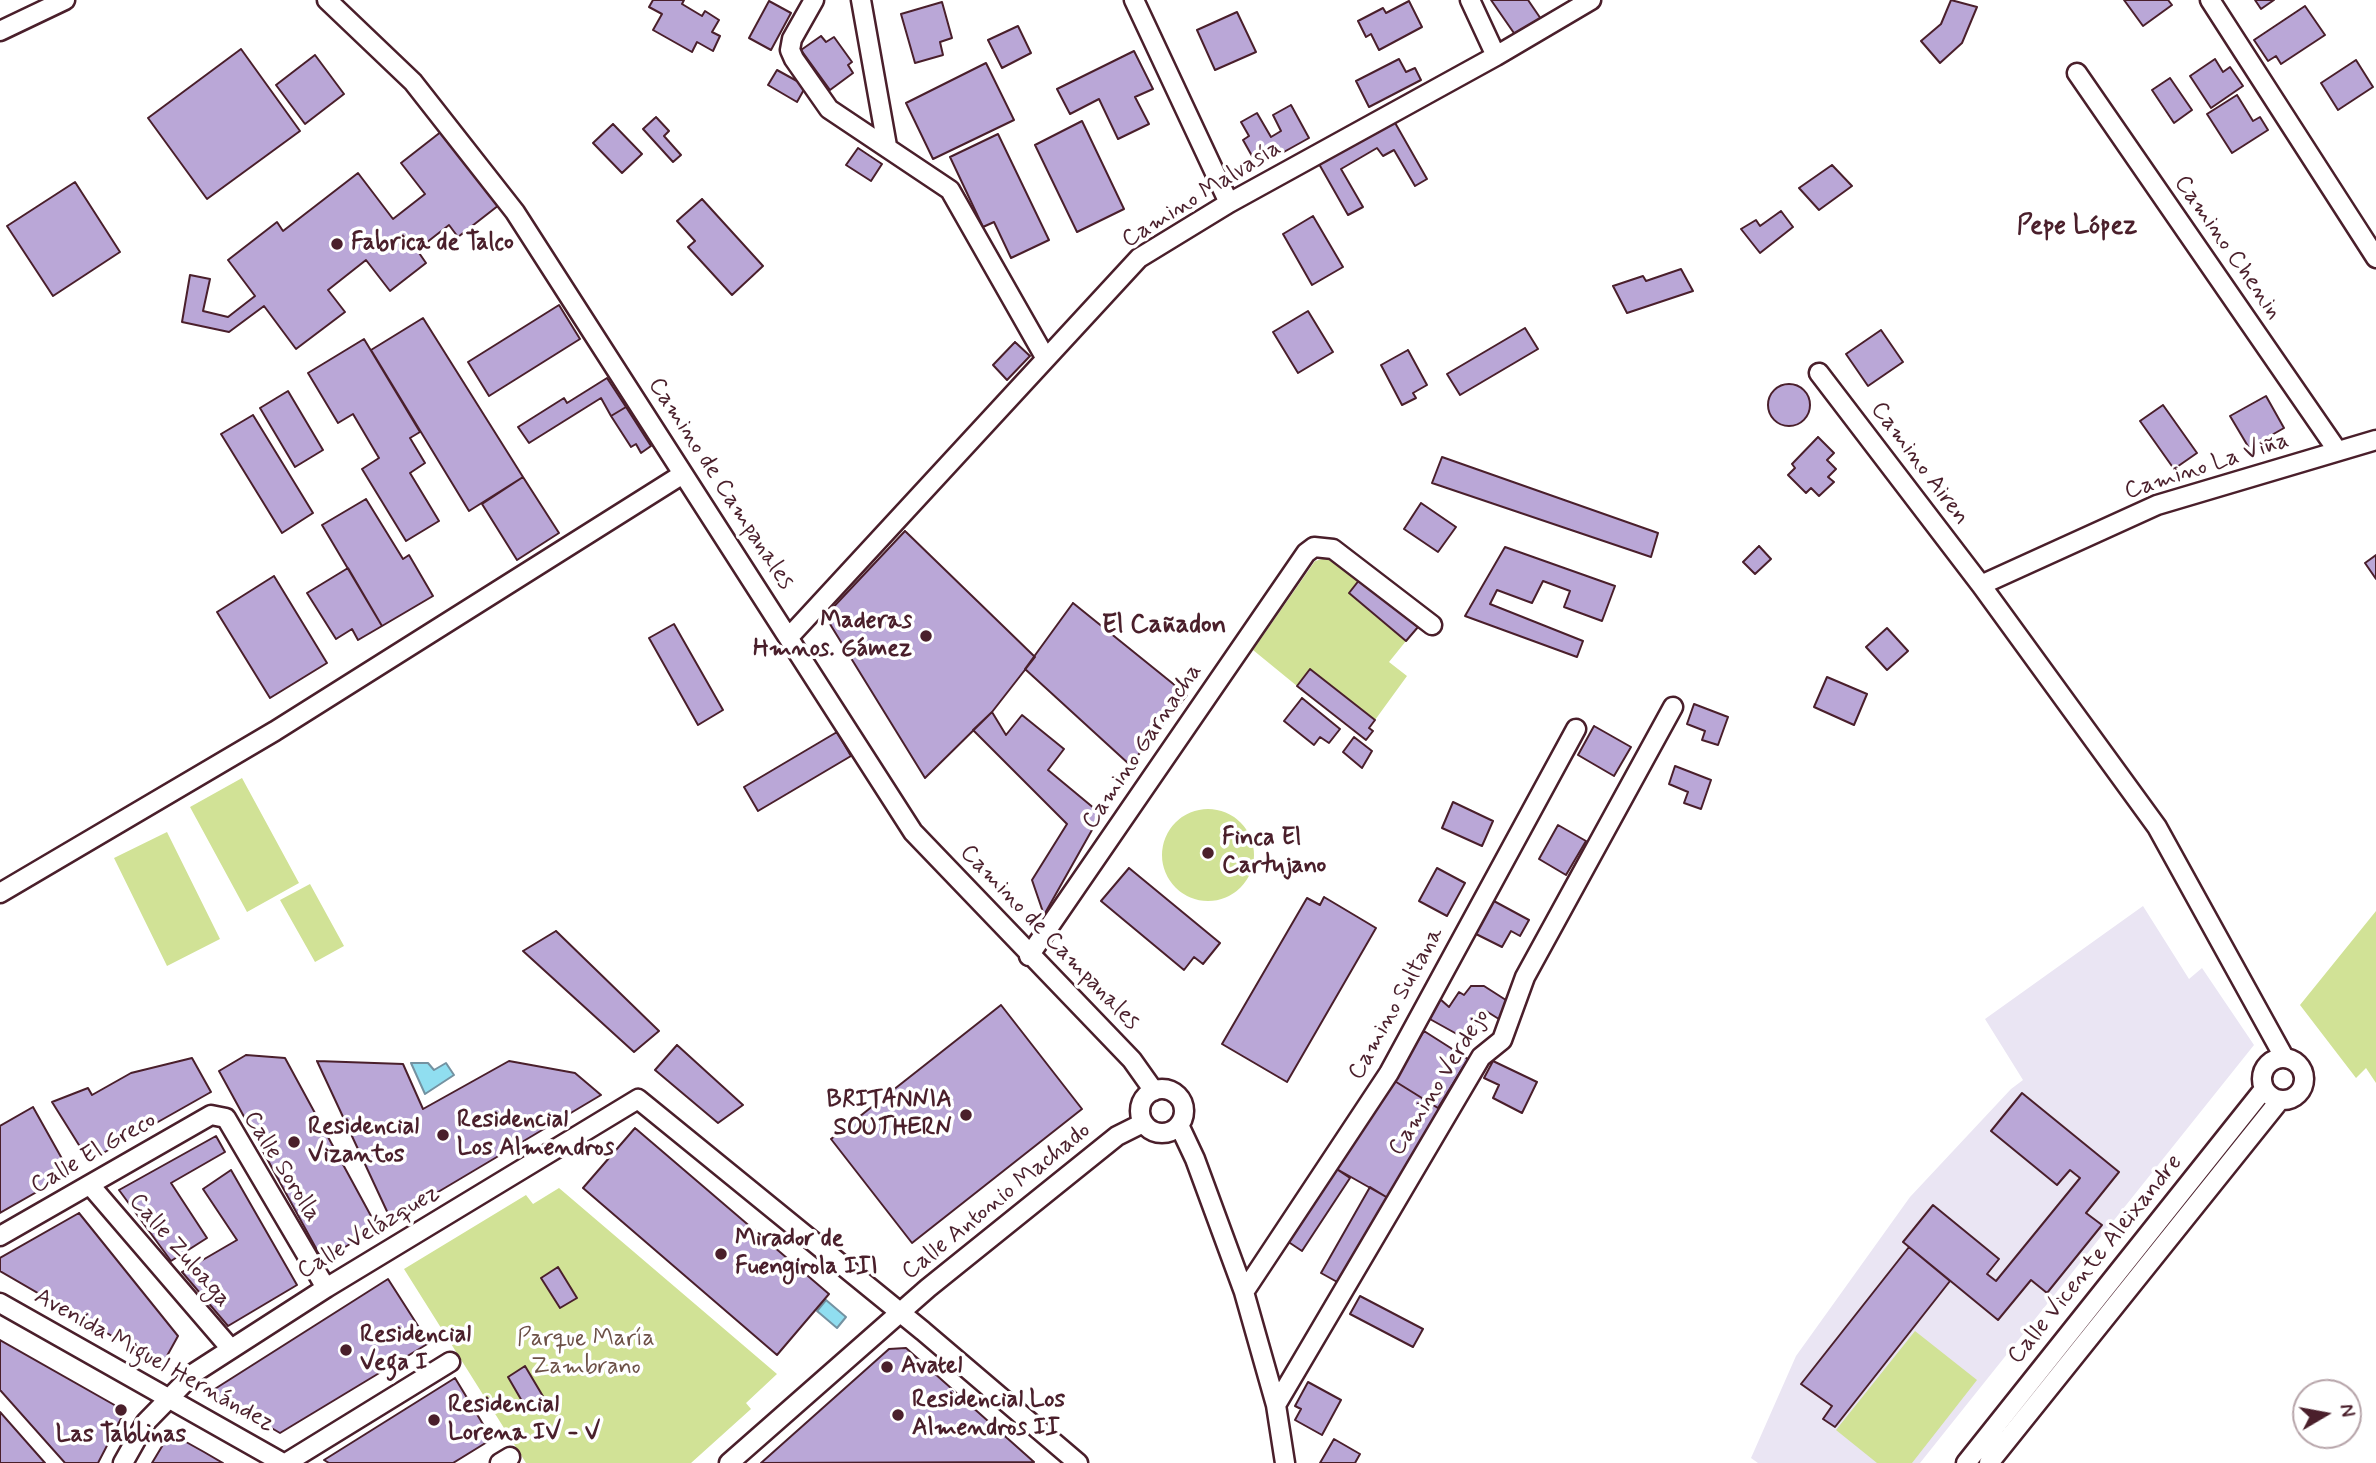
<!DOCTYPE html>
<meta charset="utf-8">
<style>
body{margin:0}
#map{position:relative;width:2376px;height:1463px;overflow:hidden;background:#fff;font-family:Mynerve,sans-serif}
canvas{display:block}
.north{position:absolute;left:2292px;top:1379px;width:70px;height:70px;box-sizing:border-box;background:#fff;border:2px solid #b7a5aa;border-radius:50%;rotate:80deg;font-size:19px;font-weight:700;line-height:28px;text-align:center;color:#4a1f2b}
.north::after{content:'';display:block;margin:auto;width:24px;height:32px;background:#4a1f2b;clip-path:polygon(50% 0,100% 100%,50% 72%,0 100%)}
</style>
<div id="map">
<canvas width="2376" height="1463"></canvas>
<div class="north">N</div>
</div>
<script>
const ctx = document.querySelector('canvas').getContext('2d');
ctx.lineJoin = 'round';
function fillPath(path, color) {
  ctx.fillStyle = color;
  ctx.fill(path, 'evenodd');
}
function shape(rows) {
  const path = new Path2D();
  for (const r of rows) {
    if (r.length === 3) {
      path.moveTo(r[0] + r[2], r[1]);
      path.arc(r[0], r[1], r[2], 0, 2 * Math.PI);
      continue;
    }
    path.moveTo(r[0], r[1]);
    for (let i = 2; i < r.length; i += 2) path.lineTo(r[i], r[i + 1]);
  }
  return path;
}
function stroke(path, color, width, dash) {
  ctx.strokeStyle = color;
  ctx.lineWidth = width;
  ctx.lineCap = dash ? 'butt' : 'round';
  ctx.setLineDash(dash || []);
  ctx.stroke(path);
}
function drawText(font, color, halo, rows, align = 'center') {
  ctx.font = font + ' Mynerve,sans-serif';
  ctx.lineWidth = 7;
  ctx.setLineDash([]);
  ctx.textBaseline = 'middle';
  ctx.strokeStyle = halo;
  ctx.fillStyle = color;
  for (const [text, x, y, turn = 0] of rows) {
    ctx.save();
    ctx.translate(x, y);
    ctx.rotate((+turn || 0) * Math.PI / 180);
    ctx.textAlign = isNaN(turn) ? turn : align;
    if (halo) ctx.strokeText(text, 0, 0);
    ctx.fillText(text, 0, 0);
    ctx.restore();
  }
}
const built = shape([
 [2143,906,2189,979,2202,968,2254,1045,1920,1463,1758,1463,1751,1458,1796,1356,1910,1197,2011,1089,2023,1080,1985,1019]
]);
const green = shape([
 [1330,557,1360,579,1349,593,1406,641,1389,662,1407,676,1375,720,1310,669,1297,686,1253,650,1315,561],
 [242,778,299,883,247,912,190,807],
 [1208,855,46],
 [167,832,220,939,167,966,114,858],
 [310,884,344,946,315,962,280,900],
 [2376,911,2376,1083,2366,1068,2356,1078,2300,1005],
 [559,1188,777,1374,746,1403,751,1409,691,1463,526,1463,404,1269,526,1195,533,1204],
 [1915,1331,1977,1380,1912,1463,1877,1463,1836,1430]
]);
const water = shape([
 [411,1063,428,1063,434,1070,446,1063,454,1075,425,1094,411,1063],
 [826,1300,846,1317,837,1328,817,1311,826,1300]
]);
const building = shape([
 [653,0,684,0,682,4,702,16,705,11,719,20,712,32,720,36,713,51,697,42,692,52,653,30,662,14,649,7,653,0],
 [1491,0,1528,0,1541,19,1516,36,1491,0],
 [1951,0,1977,7,1962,43,1940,63,1921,41,1941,24,1951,0],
 [2124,0,2168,0,2172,5,2143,26,2124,0],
 [2255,0,2274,0,2261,9,2255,0],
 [769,1,791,13,771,50,749,38,769,1],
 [1409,1,1422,27,1379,50,1371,34,1366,37,1358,21,1383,8,1386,13,1409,1],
 [942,2,952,38,940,42,943,55,915,63,901,14,942,2],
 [2305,6,2325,35,2281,64,2276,56,2268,61,2254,40,2305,6],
 [1237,12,1256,52,1215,70,1197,30,1237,12],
 [1018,26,1031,53,1002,68,988,40,1018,26],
 [821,36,826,42,834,37,852,62,848,65,853,73,830,90,801,50,821,36],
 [241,49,300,131,207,199,148,118,241,49],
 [1134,51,1153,89,1135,97,1149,124,1118,139,1099,99,1070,114,1057,89,1134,51],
 [315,55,344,94,305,124,276,85,315,55],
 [1399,59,1406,72,1415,68,1421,80,1369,107,1356,81,1399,59],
 [2215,59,2223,72,2230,67,2243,86,2211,108,2190,76,2215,59],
 [2356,60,2373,87,2338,110,2321,83,2356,60],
 [986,63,1014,120,933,159,906,103,986,63],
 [777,70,806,86,797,102,768,85,777,70],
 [2170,78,2192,110,2174,123,2152,90,2170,78],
 [2237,95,2253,121,2260,117,2268,130,2232,153,2207,114,2237,95],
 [1291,105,1309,138,1264,163,1258,153,1252,156,1243,140,1249,136,1241,122,1257,113,1271,137,1281,131,1273,115,1291,105],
 [656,117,669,131,664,136,681,155,673,162,643,129,656,117],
 [1082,121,1124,209,1077,232,1035,145,1082,121],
 [1394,121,1427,179,1415,186,1394,150,1383,156,1377,148,1341,169,1363,207,1348,215,1319,164,1394,121],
 [613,124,642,154,622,173,593,143,613,124],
 [442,131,499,205,458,237,449,225,417,250,426,263,390,291,366,260,328,290,345,312,296,349,264,306,229,332,182,322,190,275,210,279,203,311,228,317,255,296,228,260,277,222,283,231,358,173,393,219,425,194,401,163,442,131],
 [998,134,1049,240,1011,258,994,222,983,227,950,157,998,134],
 [858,148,882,164,871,181,846,165,858,148],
 [1832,165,1852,186,1819,210,1799,188,1832,165],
 [75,182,120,252,53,296,7,226,75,182],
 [702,199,763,266,732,295,688,247,695,241,677,221,702,199],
 [1781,211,1793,227,1760,253,1741,229,1756,220,1760,226,1781,211],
 [1313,216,1343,267,1312,285,1283,234,1313,216],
 [1681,269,1693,291,1627,313,1613,286,1643,276,1646,281,1681,269],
 [559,305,580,339,489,396,468,362,559,305],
 [1308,311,1333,352,1298,373,1273,332,1308,311],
 [423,318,523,477,469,511,371,350,423,318],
 [1525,328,1538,349,1460,395,1447,374,1525,328],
 [1881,330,1903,362,1868,386,1846,354,1881,330],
 [364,339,420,432,410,438,425,463,410,473,439,521,406,541,362,469,379,458,353,414,338,423,308,373,364,339],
 [1015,342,1030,356,1007,380,993,365,1015,342],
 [1408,350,1427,385,1413,393,1416,398,1402,405,1381,365,1408,350],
 [607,378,626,407,611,416,601,398,529,443,518,427,564,398,567,403,607,378],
 [1789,405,21],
 [288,391,323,450,295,467,260,408,288,391],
 [2266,396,2284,428,2249,448,2230,416,2266,396],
 [2163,405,2197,453,2174,469,2140,421,2163,405],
 [626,407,651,446,641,453,636,444,631,447,611,416,626,407],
 [253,415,313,513,282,533,221,434,253,415],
 [1818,437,1834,453,1827,460,1836,469,1828,477,1834,482,1819,496,1811,488,1806,493,1788,475,1795,468,1792,464,1818,437],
 [1442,457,1658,533,1651,557,1432,483,1442,457],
 [523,477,559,533,517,560,482,504,523,477],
 [366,499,403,559,409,555,433,596,382,626,322,525,366,499],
 [1421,503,1456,527,1438,552,1404,529,1421,503],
 [905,531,1035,657,992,712,925,778,825,616,905,531],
 [1759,546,1771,559,1755,574,1743,562,1759,546],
 [1505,547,1615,586,1602,621,1564,607,1570,591,1543,581,1532,603,1497,590,1490,604,1583,641,1577,657,1465,616,1505,547],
 [2376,555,2376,579,2365,563,2376,555],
 [348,568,382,626,358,640,352,629,336,639,307,593,348,568],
 [274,576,327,663,270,698,217,612,274,576],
 [1360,579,1418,627,1406,641,1349,593,1360,579],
 [1073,603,1187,695,1130,765,1025,669,1073,603],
 [674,624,723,710,698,725,649,638,674,624],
 [1887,628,1908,651,1887,670,1866,647,1887,628],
 [1310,669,1375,720,1369,728,1373,731,1366,740,1297,686,1310,669],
 [1827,677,1867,694,1854,725,1814,707,1827,677],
 [1302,698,1340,729,1329,743,1320,737,1314,745,1284,721,1302,698],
 [1694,704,1728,717,1718,745,1702,740,1705,731,1687,724,1694,704],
 [992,712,1006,735,1022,715,1064,749,1048,770,1101,814,1044,915,1032,880,1067,824,973,730,992,712],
 [1594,726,1631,747,1614,776,1578,755,1594,726],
 [837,732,851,756,758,811,744,787,837,732],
 [1354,737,1372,751,1362,768,1343,752,1354,737],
 [1675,766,1711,780,1701,809,1684,803,1688,792,1669,784,1675,766],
 [1453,802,1493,821,1482,846,1442,828,1453,802],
 [1558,825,1586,841,1566,875,1539,859,1558,825],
 [1129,868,1220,943,1203,964,1194,957,1184,970,1101,901,1129,868],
 [1437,868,1465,883,1447,916,1419,901,1437,868],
 [1324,897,1376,928,1287,1082,1222,1044,1307,898,1320,905,1324,897],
 [1492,900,1529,920,1520,936,1511,931,1502,947,1474,933,1492,900],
 [556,931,659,1031,634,1052,523,951,556,931],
 [1471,986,1484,986,1509,1002,1502,1021,1486,1011,1464,1038,1428,1018,1440,999,1449,1007,1459,992,1464,995,1471,986],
 [1001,1005,1082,1109,912,1243,831,1139,1001,1005],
 [1424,1031,1468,1059,1438,1108,1393,1080,1424,1031],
 [677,1045,743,1105,718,1123,655,1070,677,1045],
 [246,1055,285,1058,377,1227,323,1261,219,1071,246,1055],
 [192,1058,211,1092,89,1161,52,1102,88,1088,92,1095,131,1073,192,1058],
 [317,1061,403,1064,423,1109,509,1061,575,1073,601,1095,391,1220,317,1061],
 [1493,1061,1537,1082,1522,1113,1493,1098,1499,1085,1484,1078,1493,1061],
 [1393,1080,1441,1110,1388,1198,1335,1168,1393,1080],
 [2022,1093,2119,1172,2086,1213,2102,1225,2047,1293,2031,1280,1998,1320,1903,1242,1933,1205,1999,1259,1987,1274,1996,1281,2080,1178,2070,1170,2057,1185,1991,1131,2022,1093],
 [33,1107,70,1173,0,1213,0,1126,33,1107],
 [635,1128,829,1294,777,1355,583,1188,635,1128],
 [216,1136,225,1152,171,1183,207,1238,171,1261,119,1190,216,1136],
 [1335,1168,1350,1178,1302,1251,1287,1241,1335,1168],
 [231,1170,297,1285,228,1326,182,1272,237,1240,203,1189,231,1170],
 [1370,1187,1388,1198,1339,1283,1321,1273,1370,1187],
 [79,1213,178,1336,162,1365,0,1271,0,1258,79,1213],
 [1909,1247,1950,1281,1835,1427,1823,1419,1832,1406,1801,1384,1909,1247],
 [558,1267,577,1298,560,1308,541,1278,558,1267],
 [388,1279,429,1343,280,1433,210,1392,388,1279],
 [1360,1296,1423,1329,1413,1347,1350,1314,1360,1296],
 [0,1340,125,1411,98,1463,65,1463,0,1390,0,1340],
 [906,1348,1034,1462,761,1463,889,1349,906,1348],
 [525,1366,544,1398,526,1408,508,1377,525,1366],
 [455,1378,492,1439,453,1463,329,1463,324,1460,455,1378],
 [1308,1382,1341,1400,1322,1435,1295,1420,1301,1409,1295,1406,1308,1382],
 [0,1412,45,1463,0,1463,0,1412],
 [170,1433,204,1452,223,1463,152,1463,170,1433],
 [1334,1439,1360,1454,1355,1463,1320,1463,1334,1439]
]);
const street = shape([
 [327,0,413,82,515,212,913,832,1132,1060,1154,1091],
 [814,0,792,39,790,50,794,59,829,109,950,190,1045,357],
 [861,0,887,146],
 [1134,0,1229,203],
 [1470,0,1496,56],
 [2210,0,2376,258],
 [0,31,65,0],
 [2077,73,2337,450],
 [1819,373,1981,585,2157,827,2284,1057],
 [1981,585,2157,505,2376,440],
 [790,636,1139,258,1229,203,1496,56,1591,0],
 [0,893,275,731,683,474],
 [1029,956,1306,553,1314,547,1333,549,1432,625],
 [2283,1079,21],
 [1162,1111,22],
 [1179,1125,1195,1159,1244,1292,1276,1405,1285,1463],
 [90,1185,231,1349],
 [0,1236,211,1115,226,1118,326,1288],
 [1244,1292,1389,1073,1576,729],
 [0,1303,283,1463],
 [1276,1405,1481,1057,1502,1040,1525,977,1673,707],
 [123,1463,146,1422,194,1373,326,1288,638,1099,923,1331,1078,1463],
 [286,1463,450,1362],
 [500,1463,510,1457],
 [729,1463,928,1288,1117,1136,1143,1123],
 [1966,1463,2264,1089],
 [1989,1463,2280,1100]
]);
const markers = [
 [337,244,7,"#4a1f2b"],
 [926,636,7,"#4a1f2b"],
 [1208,853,7,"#4a1f2b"],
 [966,1115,7,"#4a1f2b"],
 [443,1135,7,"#4a1f2b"],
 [294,1142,7,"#4a1f2b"],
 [721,1254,7,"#4a1f2b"],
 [346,1350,7,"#4a1f2b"],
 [887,1367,7,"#4a1f2b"],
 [121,1410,7,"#4a1f2b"],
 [898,1415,7,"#4a1f2b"],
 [434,1420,7,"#4a1f2b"]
];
const streetNames = [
 ["Camino Malvasía",1202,195,-32],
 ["Camino Chenin",2227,248,55],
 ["Camino Airen",1919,464,53],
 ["Camino La Viña",2207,467,-18],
 ["Camino de Campanales",720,484,57],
 ["Camino Garnacha",1143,747,-56],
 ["Camino de Campanales",1049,938,46],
 ["Camino Sultana",1397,1004,-61],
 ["Camino Verdejo",1440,1083,-58],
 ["Calle El Greco",94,1154,-30],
 ["Calle Sorolla",281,1167,58],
 ["Calle Antonio Machado",997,1202,-39],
 ["Calle Velázquez",369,1233,-31],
 ["Calle Zuloaga",179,1251,49],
 ["Calle Vicente Aleixandre",2096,1260,-51],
 ["Avenida Miguel Hernández",154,1361,29]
];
const poiNames = [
 ["Fabrica de Talco",351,244],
 ["Maderas",912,622,"right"],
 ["Hmnos. Gámez",912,650,"right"],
 ["Finca El",1222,839],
 ["Cartujano",1222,867],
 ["BRITANNIA",952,1101,"right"],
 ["SOUTHERN",952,1129,"right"],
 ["Residencial",457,1121],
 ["Los Almendros",457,1149],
 ["Residencial",308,1128],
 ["Vizantos",308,1156],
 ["Mirador de",735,1240],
 ["Fuengirola III",735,1268],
 ["Residencial",360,1336],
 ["Vega I",360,1364],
 ["Avatel",901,1367],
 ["Residencial Los",912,1401],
 ["Almendros II",912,1429],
 ["Residencial",448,1406],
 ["Lorena IV - V",448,1434],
 ["Las Tablinas",121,1436,"center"]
];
const parkNames = [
 ["Parque María",586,1340],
 ["Zambrano",586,1368]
];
const neighbourhoodNames = [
 ["Pepe López",2077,228],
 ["El Cañadon",1164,627]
];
fillPath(built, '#eae5f3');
fillPath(green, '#d1e296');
fillPath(water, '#90def0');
stroke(water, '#7492a1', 2);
fillPath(building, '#baa7d7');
stroke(building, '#4a1f2b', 2);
stroke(street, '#4a1f2b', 23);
stroke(street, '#fff', 18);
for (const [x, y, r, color] of markers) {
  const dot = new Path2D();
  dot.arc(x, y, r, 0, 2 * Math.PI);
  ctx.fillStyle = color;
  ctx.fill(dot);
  stroke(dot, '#fff', 2.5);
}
drawText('24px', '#4a1f2b', '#fff', streetNames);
drawText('bold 24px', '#4a1f2b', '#fff', poiNames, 'left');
drawText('24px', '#6c5046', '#fff', parkNames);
drawText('bold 26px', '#4a1f2b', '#fff', neighbourhoodNames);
</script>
